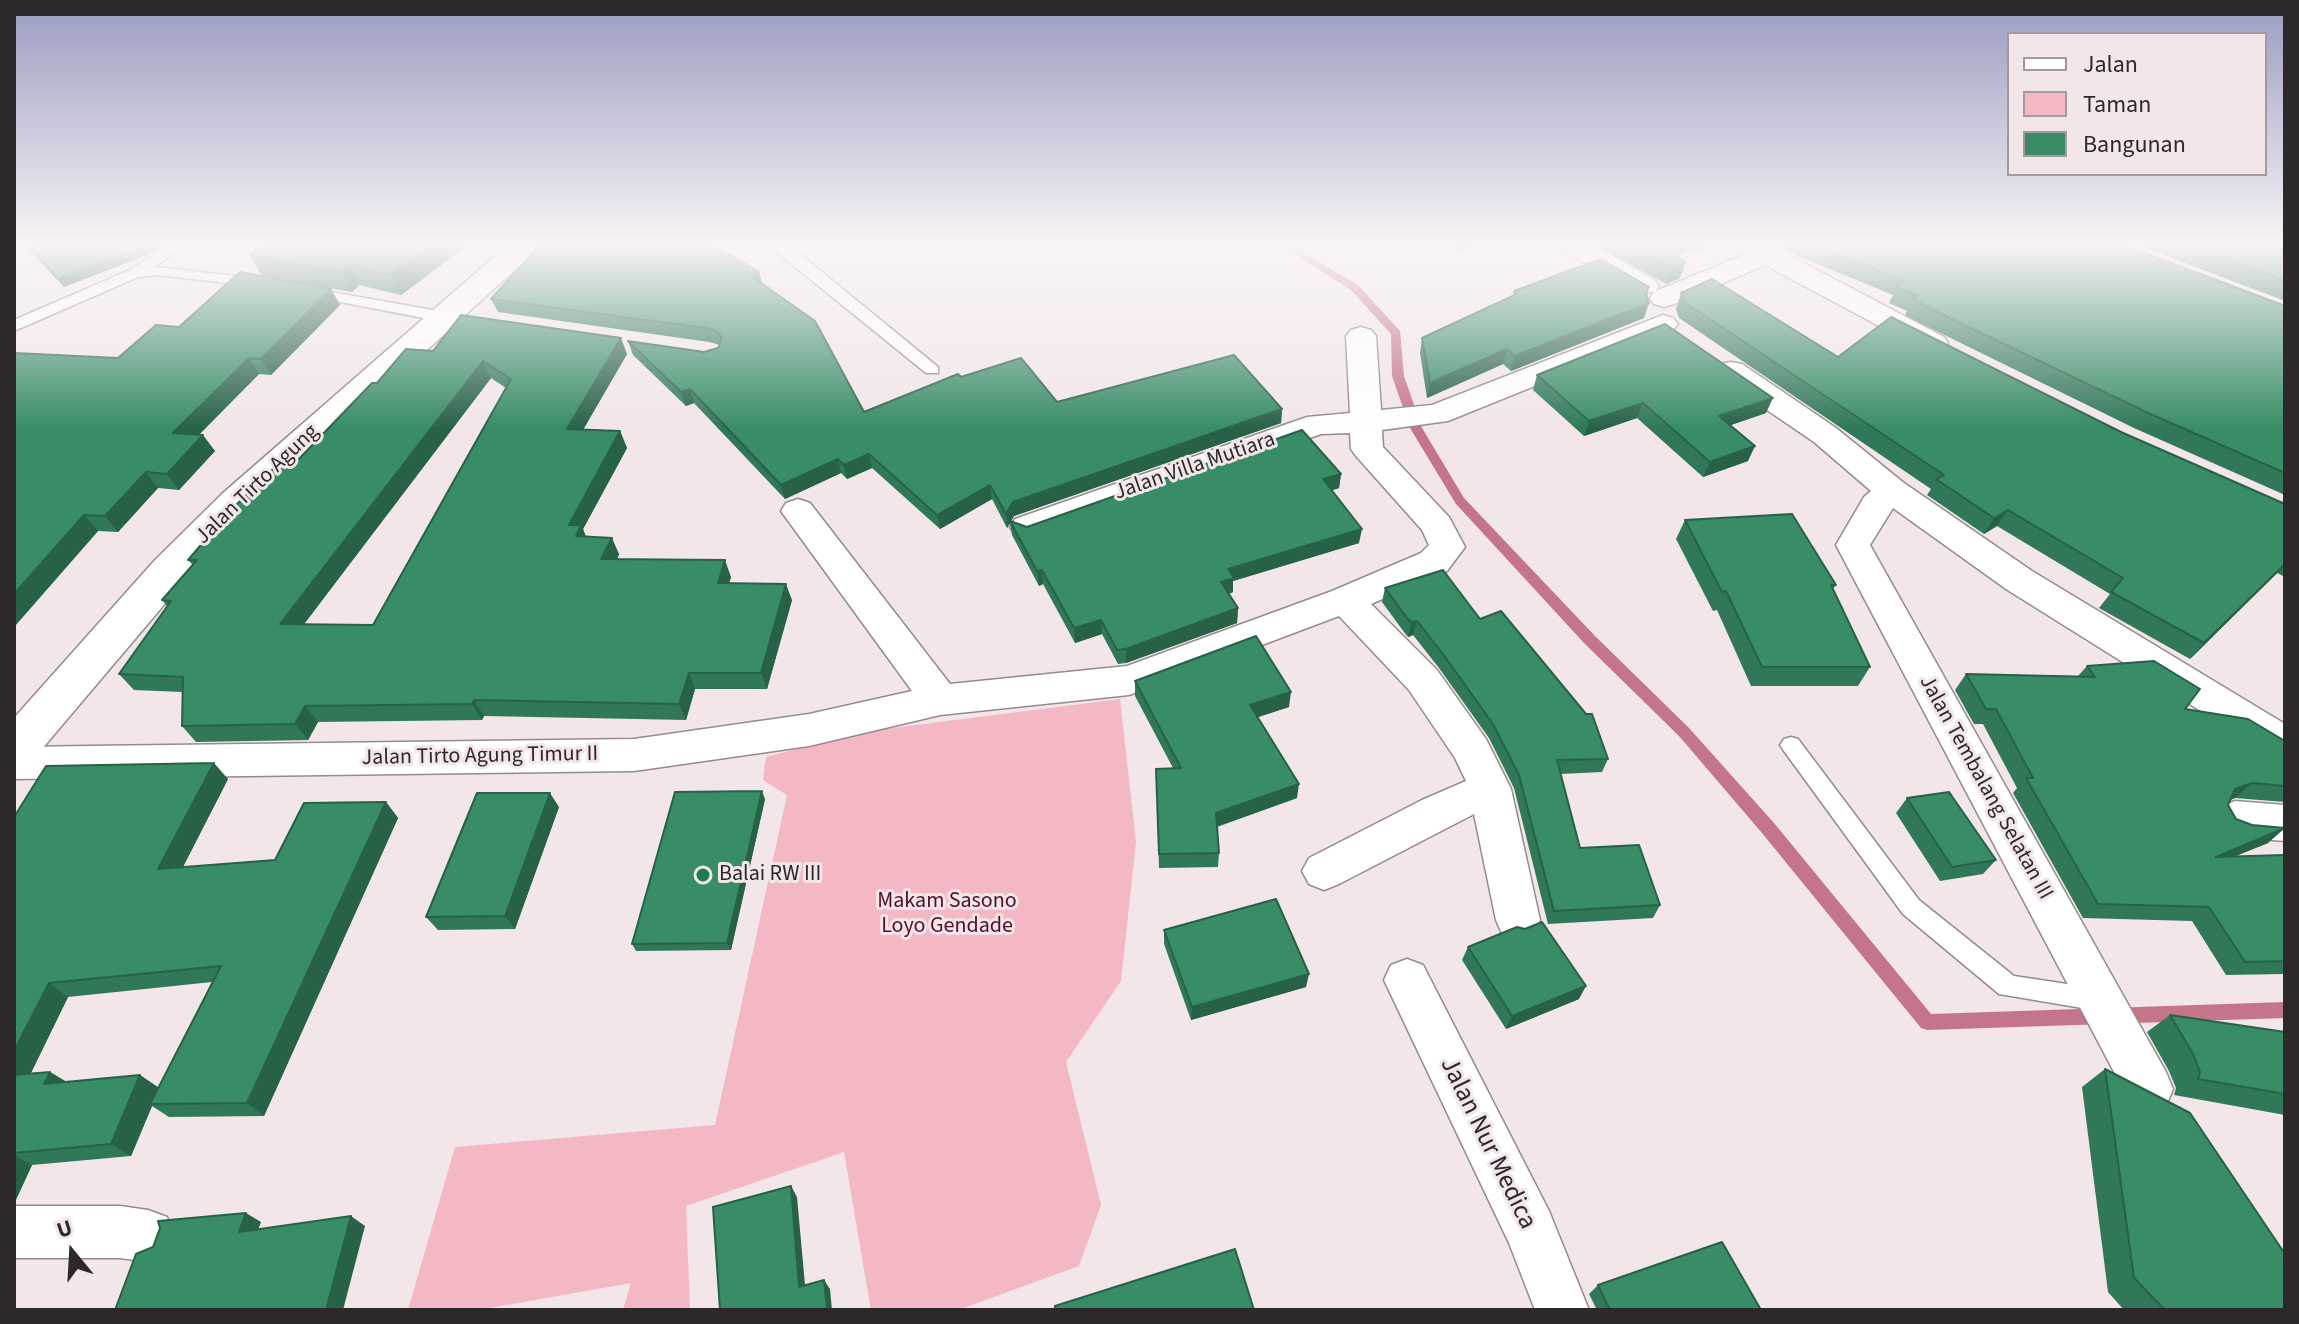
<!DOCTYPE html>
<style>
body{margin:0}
#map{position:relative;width:2299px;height:1324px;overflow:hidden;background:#f2e6e9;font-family:"Source Sans 3",sans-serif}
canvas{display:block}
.frame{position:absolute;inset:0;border:16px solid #2d2829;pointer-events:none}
.legend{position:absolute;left:2007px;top:32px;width:260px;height:144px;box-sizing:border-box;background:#f2e6e9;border:2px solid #a39a9c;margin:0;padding:10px 14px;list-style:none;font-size:24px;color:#2d2829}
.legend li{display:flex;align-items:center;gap:16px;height:40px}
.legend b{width:40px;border:2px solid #a39a9c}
.north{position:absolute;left:32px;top:1212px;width:80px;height:80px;-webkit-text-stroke:6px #f2e6e9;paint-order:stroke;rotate:342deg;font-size:22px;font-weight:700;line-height:32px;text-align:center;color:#2d2829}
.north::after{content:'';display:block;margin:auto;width:28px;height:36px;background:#2d2829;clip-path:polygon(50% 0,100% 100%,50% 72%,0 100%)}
</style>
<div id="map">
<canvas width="2299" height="1324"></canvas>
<div class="frame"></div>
<ul class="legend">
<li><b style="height:10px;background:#fff"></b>Jalan</li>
<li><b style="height:22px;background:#f4b7c4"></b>Taman</li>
<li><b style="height:22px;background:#388c66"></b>Bangunan</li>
</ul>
<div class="north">U</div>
</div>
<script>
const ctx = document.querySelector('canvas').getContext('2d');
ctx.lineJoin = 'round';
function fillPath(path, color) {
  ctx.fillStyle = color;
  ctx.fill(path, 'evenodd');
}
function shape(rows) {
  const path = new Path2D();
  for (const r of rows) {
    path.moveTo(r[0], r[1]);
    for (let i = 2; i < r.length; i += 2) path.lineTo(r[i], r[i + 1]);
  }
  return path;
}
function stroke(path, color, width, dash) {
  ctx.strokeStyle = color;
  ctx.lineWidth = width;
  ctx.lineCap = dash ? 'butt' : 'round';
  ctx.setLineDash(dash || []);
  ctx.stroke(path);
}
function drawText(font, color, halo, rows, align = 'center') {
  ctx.font = font + ' "Source Sans 3",sans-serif';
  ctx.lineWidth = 6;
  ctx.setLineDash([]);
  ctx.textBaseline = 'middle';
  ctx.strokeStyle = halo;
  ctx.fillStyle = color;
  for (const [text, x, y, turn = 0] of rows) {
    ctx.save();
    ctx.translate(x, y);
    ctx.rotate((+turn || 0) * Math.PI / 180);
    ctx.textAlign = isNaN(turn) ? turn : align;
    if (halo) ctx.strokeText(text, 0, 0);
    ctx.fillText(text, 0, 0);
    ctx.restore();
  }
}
const green = shape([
 [1120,699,1136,842,1121,981,1066,1062,1101,1205,1079,1266,958,1310,871,1310,844,1152,686,1206,690,1310,623,1310,631,1283,479,1310,408,1310,455,1147,715,1125,787,795,763,780,766,757,861,732]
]);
const stream = shape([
 [1278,244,1289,244,1359,286,1400,331,1404,376,1422,428,1464,498,1595,636,1689,728,1774,823,1931,1014,2285,1002,2285,1018,1927,1030,1921,1028,1762,833,1679,736,1585,644,1456,504,1410,428,1392,376,1391,334,1351,290,1278,244]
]);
const service = shape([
 [171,244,187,244,155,267,254,278,261,282,254,286,157,275,138,277,14,331,14,320,130,270,171,244],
 [767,244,783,244,800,254,938,367,938,373,926,373,767,244],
 [309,288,444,312,452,317,444,322,304,295,304,289,309,288],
 [1791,737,1798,739,1919,900,2014,976,2100,989,2109,992,2112,1000,2109,1008,2100,1011,1999,994,1903,914,1784,751,1780,745,1784,739,1791,737]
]);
const minor = shape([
 [1558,244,1591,244,1655,280,1659,286,1656,291,1746,254,1737,244,1768,244,1944,337,1948,343,1944,349,1933,352,1922,349,1765,265,1674,304,1664,307,1654,304,1650,298,1654,292,1635,292,1562,250,1558,244],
 [1663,315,1673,318,1678,324,1673,330,1448,421,1382,430,1383,447,1449,517,1465,547,1447,571,1371,604,1437,670,1486,739,1511,789,1540,920,1534,934,1518,940,1502,934,1496,920,1474,814,1339,884,1324,890,1309,884,1302,871,1309,858,1422,800,1466,781,1455,758,1409,690,1339,616,1129,695,940,715,809,746,634,771,14,779,14,747,634,739,809,714,912,691,781,511,786,503,798,499,810,503,950,684,1127,666,1332,591,1421,553,1429,545,1422,530,1356,456,1351,449,1350,433,1321,434,1027,539,1015,535,1010,527,1015,519,1307,417,1350,413,1346,336,1351,330,1361,327,1371,330,1376,336,1381,410,1432,405,1663,315],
 [1731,362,1742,364,1836,428,1904,483,2032,571,2285,724,2285,760,2271,755,2006,589,1893,508,1870,545,2166,1072,2173,1089,2166,1106,2149,1113,2132,1106,1836,545,1864,497,1871,491,1814,442,1720,378,1716,371,1720,364,1731,362],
 [2235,801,2285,805,2285,841,2235,837,2220,831,2214,819,2220,807,2235,801],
 [1407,959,1423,965,1549,1211,1589,1310,1535,1310,1509,1243,1384,980,1391,965,1407,959],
 [14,1206,120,1206,148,1210,167,1217,174,1236,167,1255,148,1262,120,1258,14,1258,14,1206]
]);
const secondary = shape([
 [509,244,543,244,251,511,185,580,30,763,14,769,14,718,155,560,223,493,509,244]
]);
const wall = shape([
 [24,244,162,244,163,245,149,254,64,287],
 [251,244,469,244,401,295,359,285,352,292,262,276,250,256,261,246],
 [1447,244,1481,244,1460,252],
 [1594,244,1719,244,1677,256,1680,278,1666,284],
 [1775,244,2121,244,2285,306,2285,495,2134,428,1922,324,1905,315,1907,311,1889,303,1893,295,1791,253],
 [2135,244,2278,244,2285,246,2285,301],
 [759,272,762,283,864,412,961,377,1057,402,1282,409,1281,423,1014,516,1011,521,1027,527,1341,474,1339,488,1332,490,1359,543,1233,581,1233,592,1229,594,1238,608,1237,623,1126,663,1118,664,1102,634,1075,643,1043,584,1039,586,1012,535,1010,523,1007,528,992,499,940,529,872,468,847,479,841,473,785,499,694,403,686,406,633,355,628,341,704,352,718,348,720,345,709,342,498,312,491,299],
 [1649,287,1646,294,1644,318,1511,371,1503,364,1427,398,1420,353,1422,338,1513,295,1514,291],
 [331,289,340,305,271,375,259,374,199,435,215,451,179,490,158,488,118,532,98,531,14,627,14,353,118,358,179,327],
 [1681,293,1838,357,2121,432,2285,504,2285,577,2277,573,2190,659,2099,608,2110,594,1997,526,1984,534,1927,495,1931,489,1679,318,1676,309],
 [433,351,627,354,583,430,620,431,627,448,583,529,586,537,619,554,617,560,731,577,729,583,792,600,767,689,695,689,686,720,484,716,482,720,318,722,308,740,196,742,182,726,182,692,134,690,119,674,167,606,162,600,193,565,188,560,293,465,377,383],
 [491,378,506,388,373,625,304,624],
 [1537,375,1766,413,1731,425,1748,461,1703,477,1637,418,1584,436,1533,390],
 [1685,520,1836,585,1833,589,1870,667,1858,686,1751,686,1717,610,1713,611,1676,539],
 [1385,588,1480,619,1608,759,1602,772,1561,774,1580,848,1660,905,1653,918,1548,924,1514,788,1489,738,1439,668,1413,635,1408,637,1404,632,1382,602],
 [2087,666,2185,709,2285,741,2285,802,2235,798,2230,800,2228,805,2236,819,2268,843,2235,856,2285,855,2285,974,2226,975,2192,921,2083,918,2013,793,2017,788,1983,724,1974,724,1955,690,1966,674,2078,676],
 [1135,681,1289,707,1258,717,1297,798,1217,827,1219,853,1218,867,1159,868,1156,769,1173,768,1135,696],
 [228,779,183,867,275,860,386,802,398,818,264,1116,169,1117,152,1106,131,1156,32,1165,14,1204,14,817],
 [212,982,159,1088,140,1075,67,1082,50,1072,31,1073,68,997],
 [1907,798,1996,860,1983,874,1940,881,1896,813],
 [765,799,731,950,636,951,632,944],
 [559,807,515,929,438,930,426,917],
 [1164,930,1306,987,1191,1020,1164,944],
 [1468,947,1579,999,1506,1029,1462,960],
 [2170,1015,2285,1032,2285,1115,2174,1095,2176,1088,2169,1071,2147,1032],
 [2105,1069,2285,1310,2124,1310,2108,1292,2082,1087],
 [1598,1285,1761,1310,1597,1310,1589,1294]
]);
const shadedWall = shape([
 [149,244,162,244,163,245,149,254,64,287,58,279],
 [433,244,469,244,401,295,390,275],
 [1462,244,1481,244,1460,252],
 [1672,244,1719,244,1659,261,1662,247],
 [1686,262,1680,278,1666,284,1672,268],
 [348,265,359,285,352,292,341,272],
 [759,272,762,285,751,276],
 [331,289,340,305,271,375,261,359],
 [1649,303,1644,318,1511,371,1515,356],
 [621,338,627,354,574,445,567,429],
 [1507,349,1503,364,1427,398,1430,383],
 [249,358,259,374,184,449,173,433],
 [483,361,491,378,292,640,280,624],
 [690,389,694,403,686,406,681,392],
 [1773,398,1766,413,1713,431,1719,416],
 [1643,403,1637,418,1584,436,1589,421],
 [1282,409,1281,423,1014,516,1007,528,1006,514,1013,502],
 [620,431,627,448,583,529,588,542,583,553,569,525],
 [203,435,215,451,179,490,167,474],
 [1755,446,1748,461,1703,477,1710,462],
 [869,454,872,468,847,479,844,465],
 [838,459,841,473,785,499,781,485],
 [146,472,158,488,118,532,105,516],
 [1341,474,1339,488,1321,494,1323,479],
 [990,485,992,499,940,529,937,515],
 [2008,510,1997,526,1984,534,1994,518],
 [84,515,98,531,14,627,14,594],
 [1362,529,1359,543,1233,581,1233,592,1220,596,1221,582,1228,569],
 [612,538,619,554,608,576,601,559],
 [725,560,731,577,724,599,718,583],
 [2285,565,2277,573,2190,659,2204,643],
 [1042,570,1043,584,1039,586,1037,571],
 [786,584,792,600,767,689,761,673],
 [1238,608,1237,623,1126,663,1126,649],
 [1101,620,1102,634,1075,643,1074,628],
 [1417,621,1413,635,1408,637,1411,622],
 [689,673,695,689,686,720,679,704],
 [1291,692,1289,707,1249,720,1250,705],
 [474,700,484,716,482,720,472,704],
 [305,706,318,722,308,740,295,724],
 [214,763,228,779,174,884,158,869],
 [2252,783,2235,798,2219,804,2235,789],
 [1299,784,1297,798,1215,827,1216,813],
 [762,791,765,799,731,950,727,943],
 [550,793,559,807,515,929,505,916],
 [386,802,398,818,264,1116,247,1103],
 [2285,828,2268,843,2199,871,2216,857],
 [1309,974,1306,987,1191,1020,1192,1007],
 [49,983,68,997,23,1089,14,1084,14,1051],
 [1586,986,1579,999,1506,1029,1512,1016],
 [50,1072,71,1085,44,1084],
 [140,1075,159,1088,150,1104,152,1106,131,1156,111,1144],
 [14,1155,32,1165,14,1204],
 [791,1186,797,1197,806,1296,799,1287],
 [246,1213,261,1222,254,1241,239,1232],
 [351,1216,365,1226,343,1310,326,1310],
 [824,1280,830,1289,832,1310,827,1310]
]);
const building = shape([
 [26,244,149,244,144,247,58,279,26,244],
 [263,244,433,244,390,275,348,265,341,272,250,256,263,244],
 [541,244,711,244,759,272,751,276,815,321,864,412,958,374,961,377,1021,358,1057,402,1234,355,1282,409,1013,502,1006,514,990,485,937,515,869,454,844,465,838,459,781,485,690,389,681,392,628,341,704,352,718,348,722,338,717,331,705,328,491,299,541,244],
 [1627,244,1672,244,1662,247,1686,262,1672,268,1627,244],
 [1812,244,2121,244,2285,306,2285,473,2146,412,1931,309,1913,299,1918,296,1897,287,1904,281,1812,244],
 [2186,244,2278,244,2285,246,2285,281,2186,244],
 [1601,259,1649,287,1646,293,1649,303,1515,356,1507,349,1430,383,1422,338,1517,294,1514,291,1601,259],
 [240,272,331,289,261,359,249,358,173,433,203,435,167,474,146,472,105,516,84,515,14,594,14,353,118,358,156,325,179,327,240,272],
 [1712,279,1838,357,1891,317,2121,432,2285,504,2285,564,2204,643,2111,592,2123,578,2008,510,1994,518,1936,479,1944,475,1684,302,1681,293,1712,279],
 [461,315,621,338,567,429,620,431,569,525,581,525,576,536,612,538,601,559,725,560,718,583,786,584,761,673,689,673,679,704,474,700,472,704,305,706,295,724,182,726,183,677,119,674,171,601,162,600,197,560,188,560,230,511,278,464,293,465,372,383,377,383,406,349,433,351,461,315],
 [483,361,511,379,373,625,280,624,483,361],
 [1665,324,1773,398,1719,416,1755,446,1710,462,1643,403,1589,421,1537,375,1665,324],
 [1302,430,1341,474,1323,479,1362,529,1228,569,1234,578,1221,582,1238,608,1126,649,1117,650,1101,620,1074,628,1042,570,1037,571,1010,521,1027,527,1302,430],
 [1792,514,1836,585,1831,585,1870,667,1762,667,1726,591,1722,592,1685,520,1792,514],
 [1443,570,1480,619,1501,611,1586,714,1592,714,1608,759,1557,760,1580,848,1639,845,1660,905,1554,911,1519,775,1493,724,1443,654,1417,621,1411,622,1407,618,1385,588,1443,570],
 [1256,636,1291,692,1250,705,1299,784,1216,813,1219,853,1159,854,1156,769,1181,768,1135,681,1256,636],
 [2154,661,2200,689,2185,709,2248,719,2285,741,2285,786,2252,783,2235,789,2228,805,2236,819,2252,825,2285,828,2216,857,2285,855,2285,961,2245,962,2209,907,2098,904,2026,778,2033,778,1996,709,1986,709,1966,674,2095,677,2087,666,2154,661],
 [214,763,158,869,275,860,304,803,386,802,247,1103,150,1104,221,966,49,983,14,1051,14,817,46,766,214,763],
 [762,791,727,943,632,944,675,792,762,791],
 [1949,792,1996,860,1952,867,1907,798,1949,792],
 [477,793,550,793,505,916,426,917,477,793],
 [1276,899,1309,974,1192,1007,1164,930,1276,899],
 [1542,922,1586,986,1512,1016,1468,947,1517,927,1525,929,1542,922],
 [2170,1015,2285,1032,2285,1094,2198,1079,2200,1072,2193,1054,2170,1015],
 [2105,1069,2190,1113,2285,1254,2285,1310,2165,1310,2134,1278,2105,1069],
 [50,1072,44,1084,140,1075,111,1144,14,1153,14,1075,50,1072],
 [791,1186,799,1287,824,1280,827,1310,720,1310,713,1207,791,1186],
 [246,1213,239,1232,351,1216,326,1310,115,1310,136,1254,153,1247,160,1228,158,1221,246,1213],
 [1722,1242,1761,1310,1610,1310,1598,1285,1722,1242],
 [1235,1249,1254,1310,1055,1310,1055,1306,1235,1249]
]);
const markers = [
 [703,875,8,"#1a7c55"]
];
const streetNames = [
 ["Jalan Villa Mutiara",1195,467,-19],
 ["Jalan Tirto Agung",258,485,-44],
 ["Jalan Tirto Agung Timur II",480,757,-1],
 ["Jalan Tembalang Selatan III",1985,788,61]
];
const poiNames = [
 ["Balai RW III",719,875]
];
const parkNames = [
 ["Makam Sasono",947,902],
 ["Loyo Gendade",947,927]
];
const nearStreetnames = [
 ["Jalan Nur Medica",1487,1144,64]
];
fillPath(green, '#f4b7c4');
fillPath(stream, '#c47589');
stroke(service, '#958a8c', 3);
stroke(minor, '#958a8c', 3);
stroke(secondary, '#958a8c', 3);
fillPath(service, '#fff');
fillPath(minor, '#fff');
fillPath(secondary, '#fff');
fillPath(wall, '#307858');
fillPath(shadedWall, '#276247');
fillPath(building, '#388c66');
stroke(building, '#276247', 2);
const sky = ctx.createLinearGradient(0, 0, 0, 429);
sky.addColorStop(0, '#999bc2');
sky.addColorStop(0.57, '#f9f4f5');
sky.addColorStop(1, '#f9f4f500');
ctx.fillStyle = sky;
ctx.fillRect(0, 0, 2299, 429);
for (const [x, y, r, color] of markers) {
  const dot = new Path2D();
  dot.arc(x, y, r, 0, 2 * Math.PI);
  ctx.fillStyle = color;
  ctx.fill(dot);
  stroke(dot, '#f2e6e9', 3);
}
drawText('22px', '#2d2829', '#f2e6e9', streetNames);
drawText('22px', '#2d2829', '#f2e6e9', poiNames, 'left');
drawText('22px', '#560d28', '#f2e6e9', parkNames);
drawText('26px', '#2d2829', '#f2e6e9', nearStreetnames);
</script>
